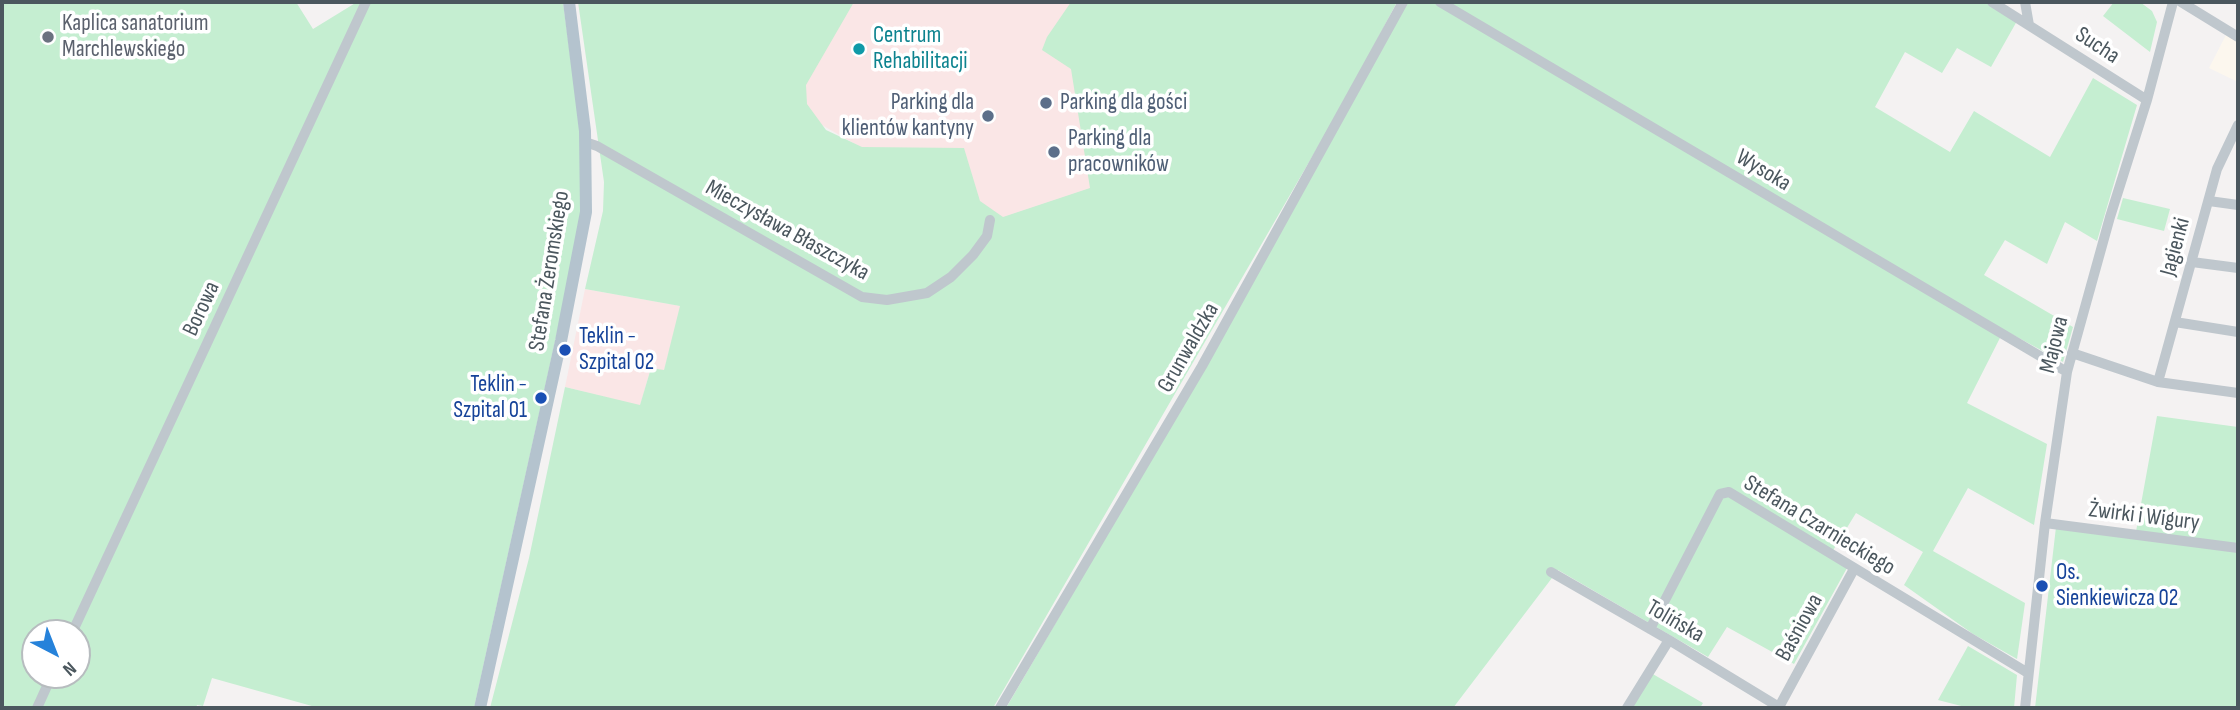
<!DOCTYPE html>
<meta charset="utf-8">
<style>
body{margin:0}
#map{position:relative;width:2240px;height:710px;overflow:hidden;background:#f4f2f2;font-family:"Sofia Sans Condensed",sans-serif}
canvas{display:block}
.frame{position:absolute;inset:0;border:4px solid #4b575e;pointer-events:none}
.north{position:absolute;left:21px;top:619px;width:70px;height:70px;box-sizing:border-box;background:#fff;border:2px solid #b7bcbf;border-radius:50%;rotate:138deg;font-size:19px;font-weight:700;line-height:28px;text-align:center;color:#4b575e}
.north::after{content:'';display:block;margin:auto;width:24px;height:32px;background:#2682da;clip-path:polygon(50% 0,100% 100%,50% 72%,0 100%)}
</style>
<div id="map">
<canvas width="2240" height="710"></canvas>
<div class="frame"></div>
<div class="north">N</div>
</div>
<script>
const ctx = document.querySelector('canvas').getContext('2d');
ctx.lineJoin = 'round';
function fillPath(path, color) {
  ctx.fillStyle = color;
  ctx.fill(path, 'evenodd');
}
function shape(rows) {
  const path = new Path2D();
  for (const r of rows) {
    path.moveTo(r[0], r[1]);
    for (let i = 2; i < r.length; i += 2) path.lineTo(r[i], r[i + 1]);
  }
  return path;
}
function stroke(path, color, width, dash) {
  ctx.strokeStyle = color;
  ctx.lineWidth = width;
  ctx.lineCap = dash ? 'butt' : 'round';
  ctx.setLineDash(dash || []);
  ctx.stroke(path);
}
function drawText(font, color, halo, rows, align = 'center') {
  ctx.font = font + ' "Sofia Sans Condensed",sans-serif';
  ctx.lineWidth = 7;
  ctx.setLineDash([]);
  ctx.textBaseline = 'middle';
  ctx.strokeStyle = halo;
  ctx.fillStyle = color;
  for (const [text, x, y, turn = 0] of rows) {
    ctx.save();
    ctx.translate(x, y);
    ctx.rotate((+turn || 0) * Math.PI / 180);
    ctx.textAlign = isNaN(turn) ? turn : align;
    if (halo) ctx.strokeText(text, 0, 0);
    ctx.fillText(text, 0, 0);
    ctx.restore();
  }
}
const commercial = shape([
 [2226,35,2238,42,2238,82,2209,68]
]);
const medical = shape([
 [683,2,1229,2,1102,286,688,48],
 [585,289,681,306,664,371,651,368,640,406,565,387]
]);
const green = shape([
 [2,2,296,2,313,29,357,2,563,2,580,129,582,206,577,242,474,708,319,708,212,678,203,706,197,705,196,708,2,708],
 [35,633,77,633,77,675,35,675],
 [578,2,854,2,806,85,807,104,826,130,862,147,964,148,980,201,1003,217,1090,188,1071,69,1042,50,1047,37,1071,2,1397,2,1349,93,993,708,490,708,529,558,565,387,640,405,651,368,664,370,680,306,585,289,603,211,604,182],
 [1406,2,1985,2,2017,21,1991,67,1957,48,1942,73,1905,52,1875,107,1950,152,1974,111,2050,157,2093,78,2137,105,2097,241,2065,222,2047,264,2005,240,1984,275,2073,327,2063,362,2004,330,1967,403,2047,444,2034,525,1968,488,1933,551,2025,603,2017,659,1973,634,1904,585,1923,552,1856,513,1829,557,1847,568,1794,664,1727,627,1708,657,1558,570,1453,708,1006,708,1203,370],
 [2114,2,2140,2,2152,11,2157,22,2150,52,2103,16],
 [2123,198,2170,209,2164,231,2117,219],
 [2157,416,2238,427,2238,708,2035,708,2056,527,2135,537],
 [1968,646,2017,675,2014,708,1969,708,1938,700],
 [1651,673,1703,703,1700,708,1630,708]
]);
const minor = shape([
 [1440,2,2067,372],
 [1992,2,2147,100],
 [2025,2,2029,25],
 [2181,2,2238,37],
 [585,142,597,146,862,297,887,300,927,293,951,277,973,255,987,236,990,220],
 [2209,201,2238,205],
 [2192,262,2238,268],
 [2175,322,2238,332],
 [2072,353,2158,382,2238,393],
 [2158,382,2217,169,2238,125],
 [2045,523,2238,548],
 [1551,572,1669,640,1779,707,1854,569],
 [1650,629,1720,494,1729,492,2028,673],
 [72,633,366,2],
 [37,708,52,675],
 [1000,708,1202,366,1403,2],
 [1627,708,1669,640],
 [2025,708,2045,523,2067,372,2110,217,2147,100,2173,2]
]);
const major = shape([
 [480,708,561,341,586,212,585,131,569,2]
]);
const markers = [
 [48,37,7,"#6b7280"],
 [859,49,7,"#0f9aa8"],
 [1046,103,7,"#5c6f8a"],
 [988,116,7,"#5c6f8a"],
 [1054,152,7,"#5c6f8a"],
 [565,350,7,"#1a4fb4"],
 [541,398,7,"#1a4fb4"],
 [2042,586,7,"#1a4fb4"]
];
const worshipNames = [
 ["Kaplica sanatorium",62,24],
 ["Marchlewskiego",62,50]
];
const cultureNames = [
 ["Centrum",873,36],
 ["Rehabilitacji",873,62]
];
const streetNames = [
 ["Sucha",2097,46,33],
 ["Wysoka",1763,171,31],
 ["Mieczysława Błaszczyka",787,231,29],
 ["Jagienki",2176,247,-75],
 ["Stefana Żeromskiego",550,271,-81],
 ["Borowa",202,309,-65],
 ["Majowa",2055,345,-76],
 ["Grunwaldzka",1189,348,-60],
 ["Żwirki i Wigury",2144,517,7],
 ["Stefana Czarnieckiego",1819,526,31],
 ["Tolińska",1675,622,30],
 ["Baśniowa",1800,628,-61]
];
const serviceNames = [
 ["Parking dla",974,103,"right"],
 ["klientów kantyny",974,129,"right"],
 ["Parking dla gości",1060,103],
 ["Parking dla",1068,139],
 ["pracowników",1068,165]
];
const transitNames = [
 ["Teklin -",579,337],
 ["Szpital 02",579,363],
 ["Teklin -",527,385,"right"],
 ["Szpital 01",527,411,"right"],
 ["Os.",2056,573],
 ["Sienkiewicza 02",2056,599]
];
fillPath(commercial, '#fcf7ee');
fillPath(medical, '#fae6e6');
fillPath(green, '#c5eed1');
stroke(minor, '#bfc7cd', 10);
stroke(major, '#b4c3ce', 12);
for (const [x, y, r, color] of markers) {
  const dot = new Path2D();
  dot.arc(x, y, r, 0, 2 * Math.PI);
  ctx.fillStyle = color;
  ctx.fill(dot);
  stroke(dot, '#fff', 2.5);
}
drawText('23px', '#5b616d', '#fff', worshipNames, 'left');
drawText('23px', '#0d838f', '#fff', cultureNames, 'left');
drawText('23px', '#4b575e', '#fff', streetNames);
drawText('23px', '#4e5e75', '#fff', serviceNames, 'left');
drawText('23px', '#164399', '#fff', transitNames, 'left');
</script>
